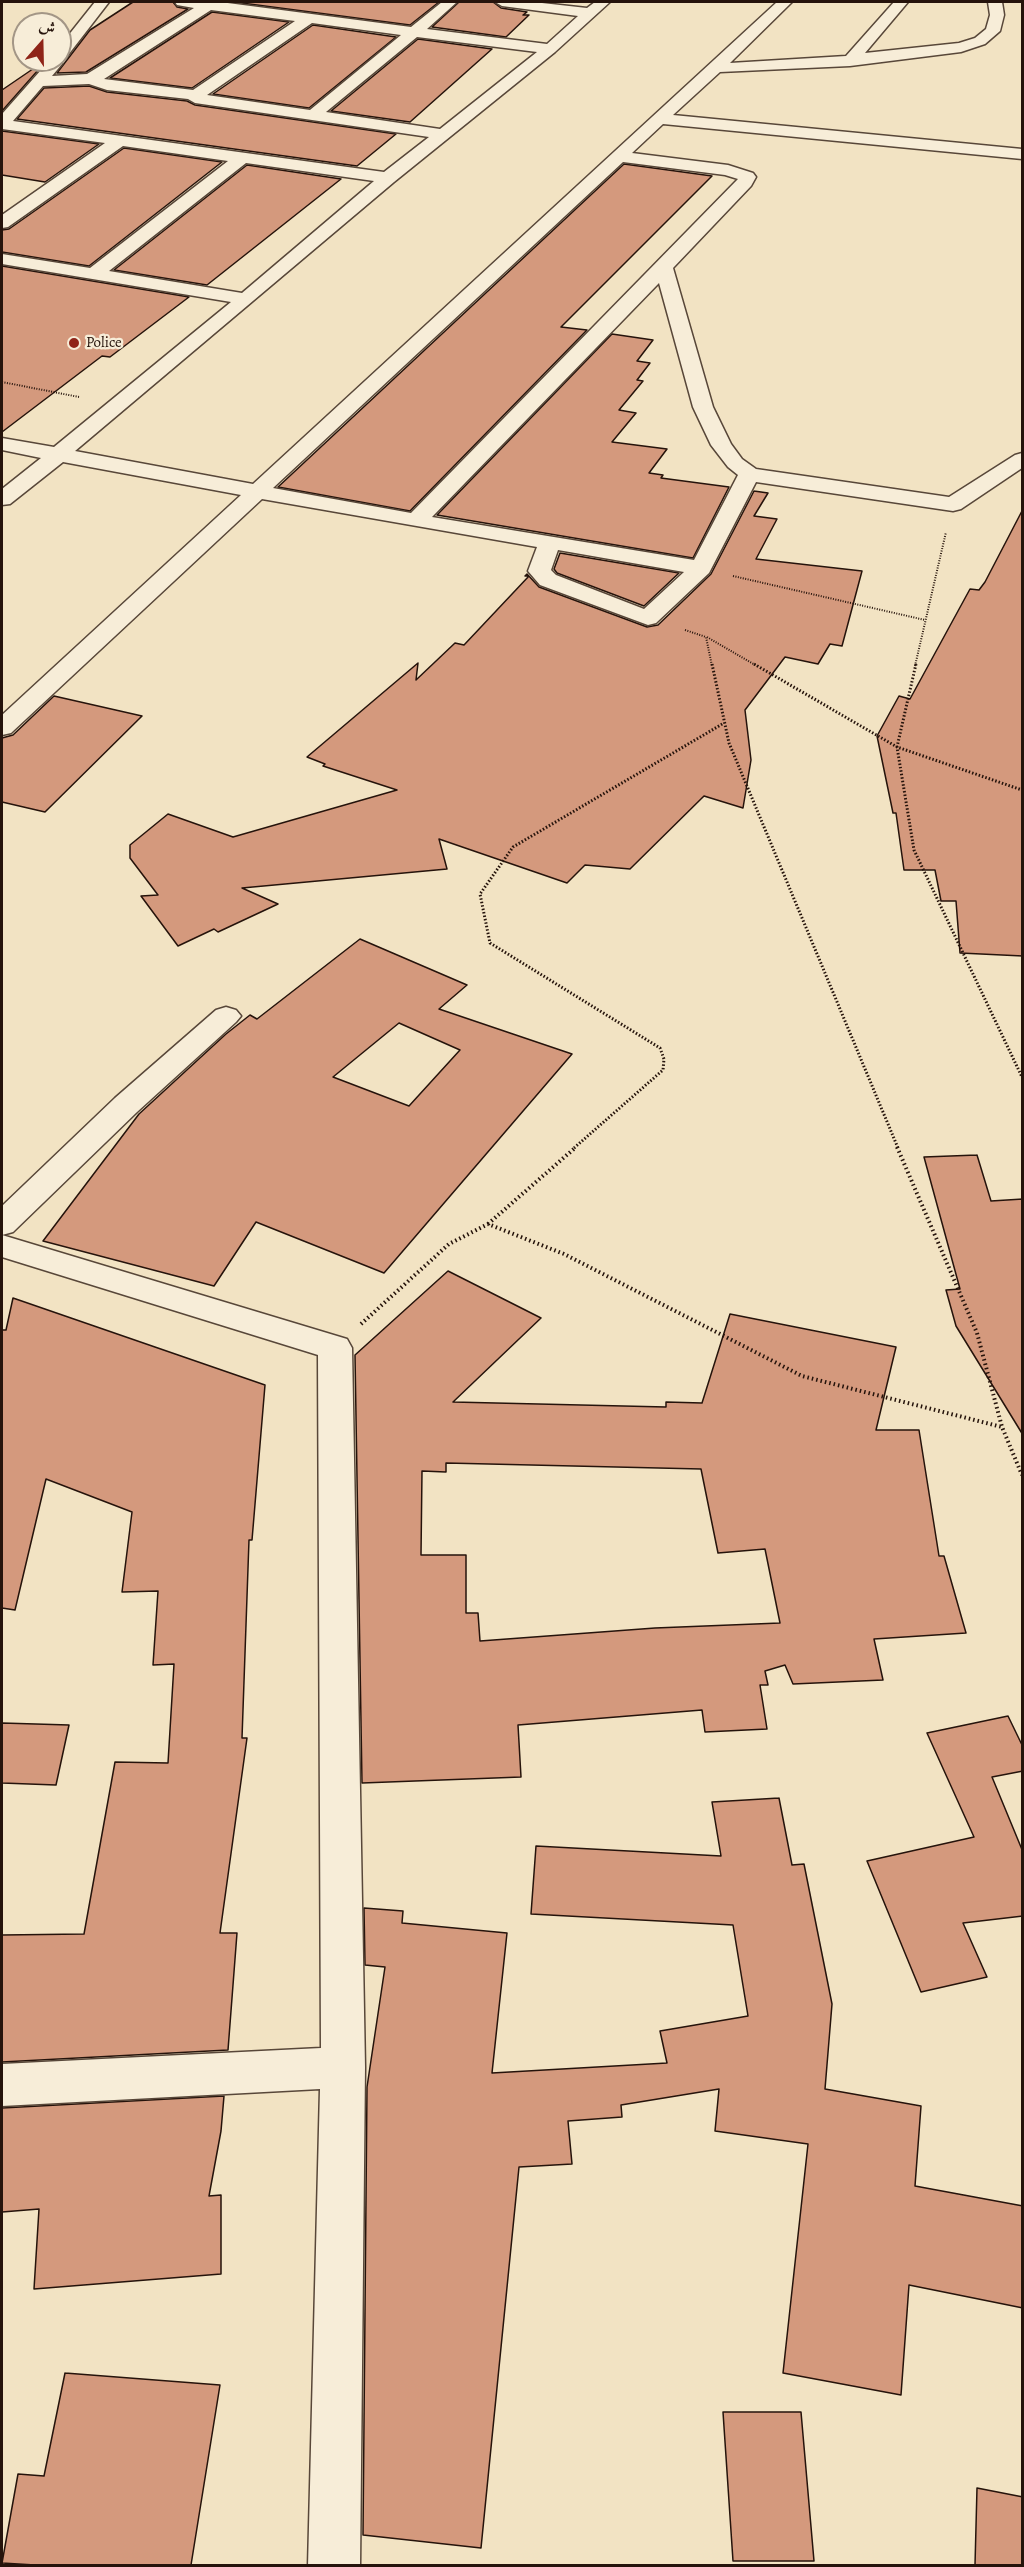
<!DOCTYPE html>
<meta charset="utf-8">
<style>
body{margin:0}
#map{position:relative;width:1024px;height:2567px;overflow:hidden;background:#f2e3c3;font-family:Alegreya,Amiri,serif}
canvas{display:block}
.frame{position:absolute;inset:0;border:3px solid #25130b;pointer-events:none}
.north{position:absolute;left:12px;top:12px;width:60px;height:60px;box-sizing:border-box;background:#f7edd8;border:2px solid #a39686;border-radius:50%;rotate:20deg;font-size:16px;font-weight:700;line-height:24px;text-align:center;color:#25130b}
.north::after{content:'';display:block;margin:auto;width:21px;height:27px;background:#8f2418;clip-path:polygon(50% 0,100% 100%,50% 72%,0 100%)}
</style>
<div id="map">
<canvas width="1024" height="2567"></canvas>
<div class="frame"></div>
<div class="north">ش</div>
</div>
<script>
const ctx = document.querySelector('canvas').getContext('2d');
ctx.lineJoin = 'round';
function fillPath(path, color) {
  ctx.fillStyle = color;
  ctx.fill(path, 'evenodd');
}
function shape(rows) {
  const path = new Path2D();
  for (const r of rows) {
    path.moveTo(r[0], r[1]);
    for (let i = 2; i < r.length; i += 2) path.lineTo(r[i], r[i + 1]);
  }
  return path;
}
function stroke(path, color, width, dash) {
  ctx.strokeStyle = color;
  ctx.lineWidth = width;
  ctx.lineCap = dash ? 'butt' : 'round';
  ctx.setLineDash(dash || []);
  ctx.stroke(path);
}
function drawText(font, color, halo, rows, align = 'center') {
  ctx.font = font + ' Alegreya,serif';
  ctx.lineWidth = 4.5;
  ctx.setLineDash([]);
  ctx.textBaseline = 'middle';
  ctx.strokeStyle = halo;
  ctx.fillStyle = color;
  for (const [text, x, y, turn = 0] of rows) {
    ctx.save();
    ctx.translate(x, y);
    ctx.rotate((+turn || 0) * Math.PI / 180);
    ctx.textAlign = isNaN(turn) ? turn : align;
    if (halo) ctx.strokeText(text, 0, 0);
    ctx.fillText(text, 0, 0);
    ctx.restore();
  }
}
const building = shape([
 [133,2,173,2,177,7,188,9,86,72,57,73,90,30,133,2],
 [234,2,439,2,410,25,234,2],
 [459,2,493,2,501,8,527,12,523,15,529,15,506,37,432,27,459,2],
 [212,12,289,22,192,88,110,78,212,12],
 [313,25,396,37,309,108,213,94,313,25],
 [418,39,492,49,410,122,331,111,418,39],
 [46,60,47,60,2,111,2,90,46,60],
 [89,86,107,92,187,101,195,105,396,134,357,166,17,119,44,88,89,86],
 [2,131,99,144,45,182,2,175,2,131],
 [124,148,222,162,89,266,2,252,2,230,9,229,124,148],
 [624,164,712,176,561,327,587,330,410,511,278,487,624,164],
 [247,165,341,179,207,285,114,270,247,165],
 [2,266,189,297,110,357,102,356,2,432,2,266],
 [612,334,653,340,637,361,650,363,637,380,643,381,619,410,636,413,612,442,667,449,649,473,663,475,661,478,729,487,693,558,437,515,612,334],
 [754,491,768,493,754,516,777,519,756,559,862,571,842,646,830,644,818,664,785,657,745,710,751,760,743,808,704,796,630,869,585,865,567,883,439,839,447,869,242,888,278,904,218,932,214,929,178,946,141,896,158,895,130,858,130,845,168,814,233,837,397,790,323,766,325,764,307,757,418,663,416,680,455,643,464,645,529,576,525,576,527,574,539,587,647,627,658,625,711,574,754,491],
 [1023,509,1023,956,960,953,956,901,941,901,935,870,904,870,896,813,893,813,877,736,899,696,910,699,970,589,979,590,985,582,1023,509],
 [560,553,679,573,644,606,557,573,554,569,560,553],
 [54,696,142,716,45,812,2,802,2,738,13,735,54,696],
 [360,939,467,985,439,1009,572,1054,384,1273,256,1222,214,1286,43,1241,139,1114,226,1034,250,1015,257,1019,360,939],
 [399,1023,460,1050,409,1106,333,1077,399,1023],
 [977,1155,991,1201,1023,1199,1023,1435,956,1326,946,1290,960,1289,924,1157,977,1155],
 [448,1271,541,1318,453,1402,666,1407,666,1402,702,1403,730,1314,896,1347,876,1430,919,1430,939,1556,944,1556,966,1633,874,1639,883,1680,793,1684,785,1665,765,1671,768,1685,760,1685,767,1729,705,1732,702,1710,518,1725,521,1777,362,1783,355,1355,448,1271],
 [446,1463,701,1469,718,1553,765,1549,780,1623,655,1628,480,1641,478,1613,466,1613,466,1555,421,1555,422,1471,446,1472,446,1463],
 [13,1298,265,1385,252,1540,249,1540,242,1738,247,1738,220,1933,237,1933,228,2050,2,2062,2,1935,84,1934,115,1762,168,1763,174,1664,153,1665,158,1591,122,1592,132,1512,46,1479,15,1610,2,1608,2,1330,6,1330,13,1298],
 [1008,1716,1023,1747,1023,1771,992,1777,1023,1852,1023,1916,963,1923,987,1977,921,1992,867,1861,974,1837,927,1733,1008,1716],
 [2,1723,69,1725,56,1785,2,1783,2,1723],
 [779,1798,792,1865,804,1864,832,2004,825,2089,921,2106,915,2186,1023,2206,1023,2308,909,2285,901,2395,783,2373,808,2144,715,2131,719,2089,621,2105,622,2117,568,2121,572,2164,519,2167,481,2548,363,2535,367,2087,385,1967,365,1965,364,1908,403,1911,402,1923,507,1933,492,2073,667,2063,660,2031,748,2016,733,1925,531,1914,536,1846,721,1856,712,1802,779,1798],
 [224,2096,221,2131,209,2196,221,2195,221,2274,34,2289,39,2209,2,2212,2,2108,224,2096],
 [65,2373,220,2385,191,2565,35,2565,2,2563,18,2474,44,2476,65,2373],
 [723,2412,801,2412,814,2561,733,2561,723,2412],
 [977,2488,1023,2497,1023,2565,975,2565,977,2488]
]);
const pathFar2 = shape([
 [2,382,79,397],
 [733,576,925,620],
 [685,630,706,637,712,666],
 [707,637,757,666],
 [915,666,946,532]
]);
const pathFar1 = shape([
 [712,664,729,743,898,1148],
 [754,664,897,747,914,850,1022,1077],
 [916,664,897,747,1022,790],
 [574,1148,663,1070,664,1059,660,1048,490,943,480,894,513,847,724,723]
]);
const path = shape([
 [897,1147,977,1333,1002,1427],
 [488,1224,576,1147],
 [361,1324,449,1244,488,1224,564,1254,802,1376,1002,1427,1022,1475]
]);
const minor = shape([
 [95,2,109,2,65,59,60,61,58,60,60,60,60,46,95,2],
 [175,2,220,2,411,27,442,2,457,2,427,29,547,44,578,16,502,6,495,2,533,2,587,8,595,2,610,2,555,52,394,182,75,451,253,484,777,2,792,2,730,63,846,56,894,2,908,2,865,53,959,43,975,38,986,29,990,15,988,2,1002,2,1004,15,1000,31,985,44,961,52,850,66,720,72,673,115,1022,149,1022,159,663,124,632,153,728,165,753,173,756,177,751,186,673,268,713,407,731,444,742,459,756,469,949,497,1015,455,1022,453,1022,468,961,509,953,511,756,482,709,573,656,623,648,625,540,585,528,571,537,547,262,499,11,733,2,735,2,715,241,495,63,462,10,504,2,505,2,489,41,458,2,450,2,438,54,447,231,302,2,264,2,254,90,268,228,161,123,146,8,227,2,228,2,215,105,143,2,129,2,114,49,61,57,60,62,64,52,76,87,74,194,8,177,5,175,2],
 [211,10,295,21,193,90,104,79,211,10],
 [312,23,401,35,310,110,207,95,312,23],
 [417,37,537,52,440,129,326,112,417,37],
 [89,84,107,90,188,99,195,103,429,137,384,172,13,121,43,86,89,84],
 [623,162,725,175,738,179,411,513,273,488,623,162],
 [246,163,374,181,242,293,109,271,246,163],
 [659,283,693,407,711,445,728,467,738,475,694,560,432,517,659,283],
 [558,550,684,572,644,609,556,575,551,570,558,550],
 [226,1007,236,1010,241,1016,236,1022,137,1112,13,1232,2,1235,2,1206,115,1098,216,1010,226,1007],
 [2,1235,347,1339,352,1348,365,2067,360,2566,308,2566,320,2089,2,2106,2,2064,321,2048,318,1355,2,1257,2,1235]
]);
const markers = [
 [74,343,6,"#8f2418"]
];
const farPoinames = [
 ["Police",86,343]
];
fillPath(building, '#d4997d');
stroke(building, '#25130b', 1.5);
stroke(minor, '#584739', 3);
stroke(pathFar2, '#25130b', 2, [1, 1.5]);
stroke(pathFar1, '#25130b', 3, [1.5, 2]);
stroke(path, '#25130b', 4, [1.5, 3]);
fillPath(minor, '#f7edd8');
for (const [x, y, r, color] of markers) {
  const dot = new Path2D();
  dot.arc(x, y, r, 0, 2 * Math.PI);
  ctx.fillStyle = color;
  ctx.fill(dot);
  stroke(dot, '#f7edd8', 2);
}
drawText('15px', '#25130b', '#f7edd8', farPoinames, 'left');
</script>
